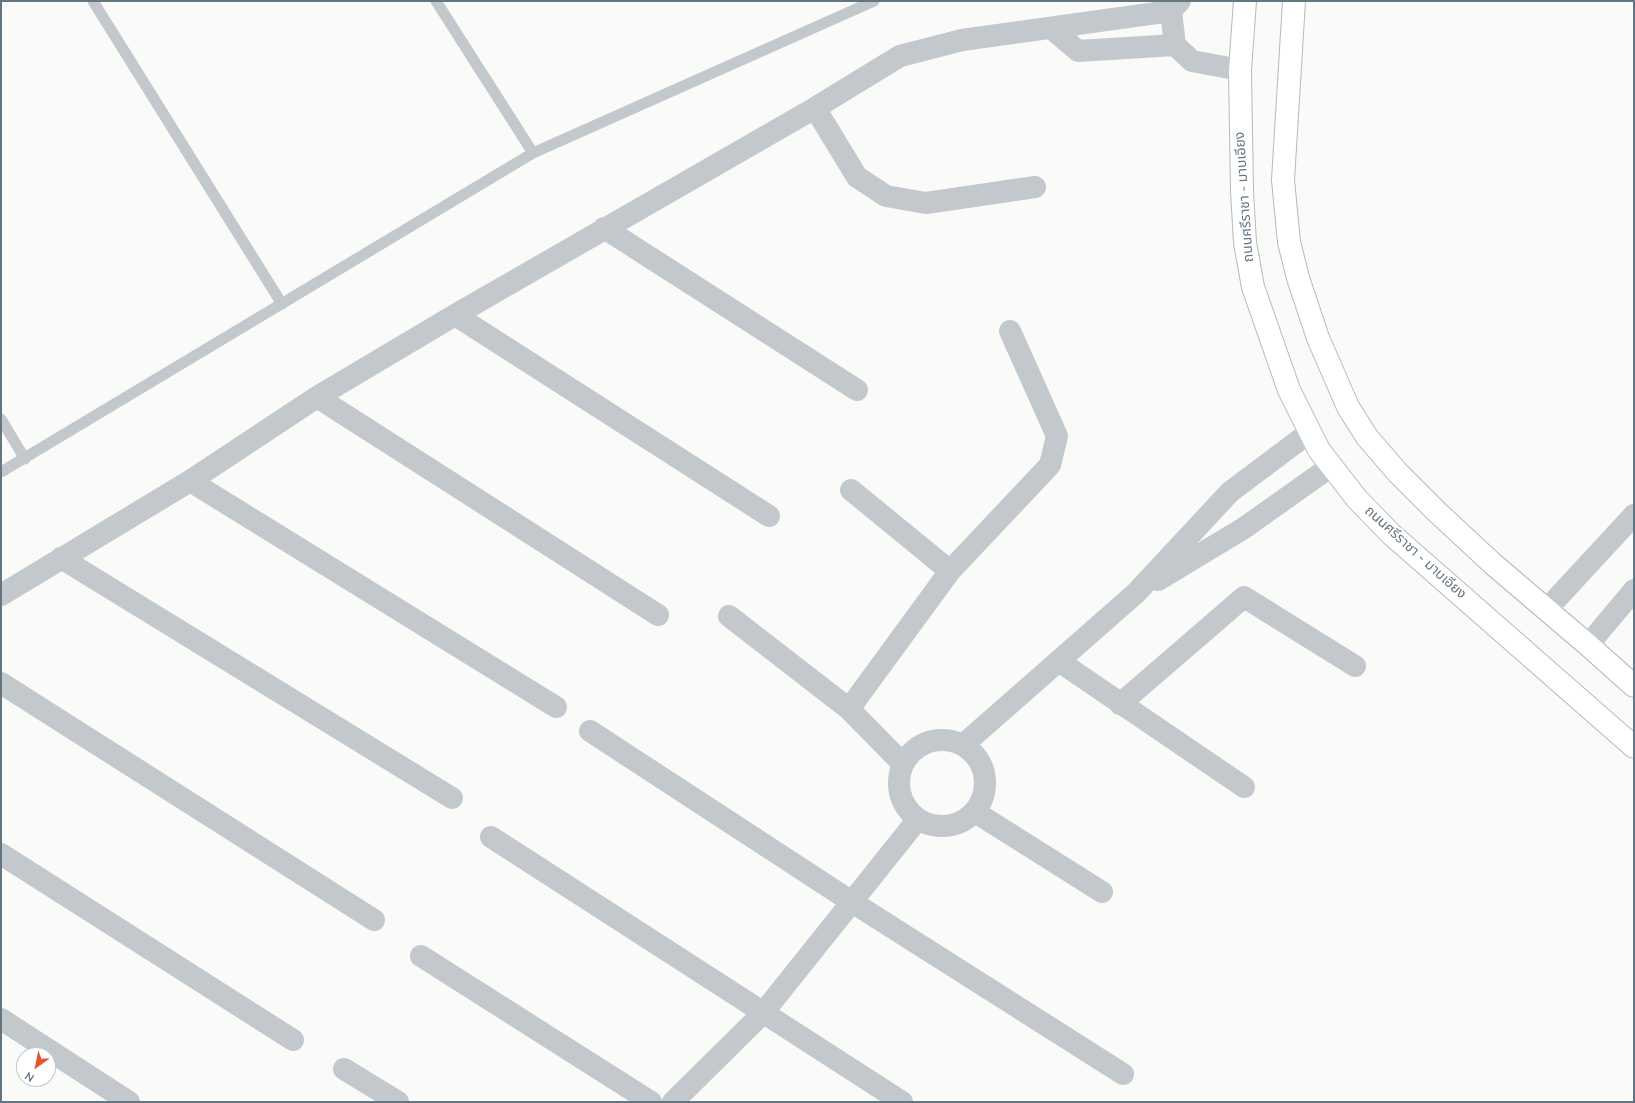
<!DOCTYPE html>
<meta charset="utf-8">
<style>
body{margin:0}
#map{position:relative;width:1635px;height:1103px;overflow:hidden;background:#fafaf8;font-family:"Nunito Sans",sans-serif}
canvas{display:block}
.frame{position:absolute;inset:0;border:2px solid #657683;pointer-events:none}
.north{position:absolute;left:16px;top:1047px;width:40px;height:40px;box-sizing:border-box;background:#fff;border:1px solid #c1c8cd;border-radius:50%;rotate:213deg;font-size:11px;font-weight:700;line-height:16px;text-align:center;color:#657683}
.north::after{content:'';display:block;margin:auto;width:14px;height:18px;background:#e4572e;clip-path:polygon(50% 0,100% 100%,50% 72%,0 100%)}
</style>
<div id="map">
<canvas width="1635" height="1103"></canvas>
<div class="frame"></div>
<div class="north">N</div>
</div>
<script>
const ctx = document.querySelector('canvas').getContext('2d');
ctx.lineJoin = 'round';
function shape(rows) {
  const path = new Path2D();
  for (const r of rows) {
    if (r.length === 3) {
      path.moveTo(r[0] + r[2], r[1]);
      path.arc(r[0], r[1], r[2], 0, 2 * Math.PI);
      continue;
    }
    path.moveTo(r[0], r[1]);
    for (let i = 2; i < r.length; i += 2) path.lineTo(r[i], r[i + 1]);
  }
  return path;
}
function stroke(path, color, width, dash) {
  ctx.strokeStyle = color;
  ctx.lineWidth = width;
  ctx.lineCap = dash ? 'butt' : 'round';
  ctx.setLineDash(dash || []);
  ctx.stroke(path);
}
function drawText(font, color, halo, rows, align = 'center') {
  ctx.font = font + ' "Nunito Sans","Noto Sans Thai",sans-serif';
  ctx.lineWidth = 4;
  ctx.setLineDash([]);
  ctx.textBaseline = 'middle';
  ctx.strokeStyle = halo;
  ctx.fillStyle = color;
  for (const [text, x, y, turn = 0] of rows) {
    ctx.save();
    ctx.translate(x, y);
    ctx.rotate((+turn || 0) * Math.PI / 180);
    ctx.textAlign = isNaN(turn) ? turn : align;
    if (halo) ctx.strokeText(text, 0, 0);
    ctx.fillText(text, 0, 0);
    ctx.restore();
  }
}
const service = shape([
 [93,1,282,304],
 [436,1,533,153],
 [1,419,25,459],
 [1,472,533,153,874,1]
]);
const minor = shape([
 [1180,1,1171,11,1175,45,1192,61,1240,70],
 [1051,28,1078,51,1175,45],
 [815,108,857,177,886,196,926,203,1035,187],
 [604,228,857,390],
 [455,315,769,516],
 [317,397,658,615],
 [190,481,556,707],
 [851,490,950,571],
 [61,558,452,798],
 [1158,580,1244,528,1330,467],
 [1,595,190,481,317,397,455,315,815,108,900,56,962,40,1171,11],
 [1547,609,1634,515],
 [729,616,849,709,903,764],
 [1588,645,1634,590],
 [1060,662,1244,787],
 [1,683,374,920],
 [1120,704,1244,597,1355,666],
 [849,709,950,571,1050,465,1057,436,1010,331],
 [590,731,852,902,1123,1074],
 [942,783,43],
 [963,745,1136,593,1230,492,1310,432],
 [975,812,1102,892],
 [491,837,902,1102],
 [1,854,293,1040],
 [421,956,651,1102],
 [1,1019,129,1102],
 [344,1069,398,1102],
 [673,1102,763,1013,918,819]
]);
const secondary = shape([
 [1245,1,1240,70,1242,191,1245,243,1253,287,1289,390,1319,450,1357,499,1391,534,1634,747],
 [1294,1,1283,180,1289,242,1298,278,1318,338,1348,407,1367,437,1398,473,1436,511,1493,564,1588,645,1634,686]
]);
const streetNames = [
 ["ถนนศรีราชา - มาบเอียง",1245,197,-94],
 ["ถนนศรีราชา - มาบเอียง",1415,553,42]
];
stroke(secondary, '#b3babf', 24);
stroke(service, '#c3c8cc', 11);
stroke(minor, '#c3c8cc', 22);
stroke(secondary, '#fff', 22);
drawText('14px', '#657683', '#fff', streetNames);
</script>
